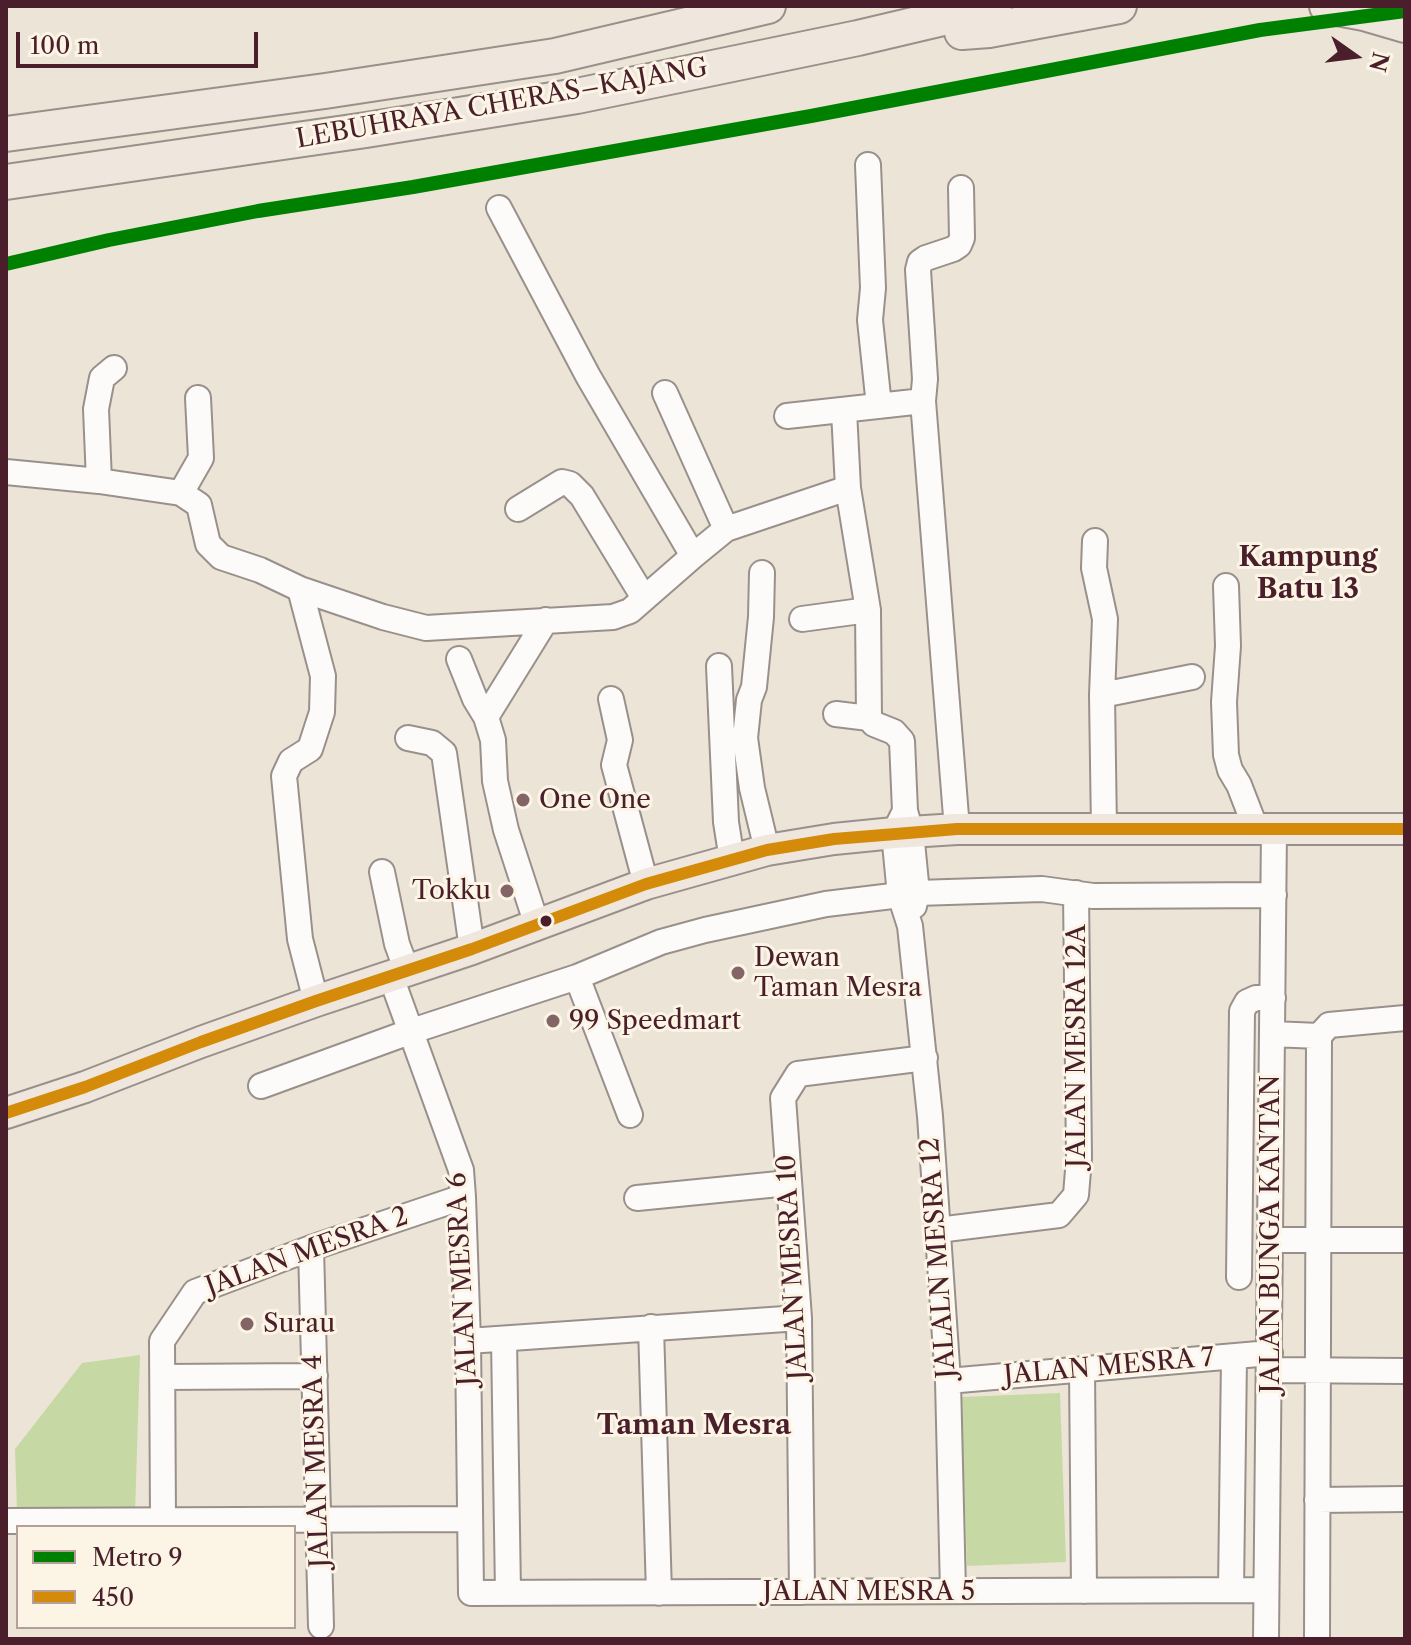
<!DOCTYPE html>
<meta charset="utf-8">
<style>
body{margin:0}
#map{position:relative;width:1411px;height:1645px;overflow:hidden;background:#ece5d7;font-family:"Libre Caslon Text",serif}
canvas{display:block}
.frame{position:absolute;inset:0;border:8px solid #4a1f2b;pointer-events:none}
.legend{position:absolute;left:16px;top:1525px;width:280px;height:104px;box-sizing:border-box;background:#fcf5e5;border:2px solid #b59f9b;margin:0;padding:10px 14px;list-style:none;font-size:24px;color:#4a1f2b}
.legend li{display:flex;align-items:center;gap:16px;height:40px}
.legend b{width:40px;border:2px solid #b59f9b}
.north{position:absolute;left:1315px;top:16px;width:80px;height:80px;-webkit-text-stroke:6px #fcf5e5;paint-order:stroke;rotate:104deg;font-size:22px;font-weight:700;line-height:32px;text-align:center;color:#4a1f2b}
.north::after{content:'';display:block;margin:auto;width:28px;height:36px;background:#4a1f2b;clip-path:polygon(50% 0,100% 100%,50% 72%,0 100%)}
.scale{position:absolute;left:16px;top:32px;width:242px;height:36px;box-sizing:border-box;border:4px solid #4a1f2b;border-top:0;padding-left:10px;font-size:24px;line-height:28px;white-space:nowrap;color:#4a1f2b;-webkit-text-stroke:6px #fcf5e5;paint-order:stroke}
</style>
<div id="map">
<canvas width="1411" height="1645"></canvas>
<div class="frame"></div>
<ul class="legend">
<li><b style="height:10px;background:#008000"></b>Metro 9</li>
<li><b style="height:10px;background:#d48b09"></b>450</li>
</ul>
<div class="north">N</div>
<div class="scale">100 m</div>
</div>
<script>
const ctx = document.querySelector('canvas').getContext('2d');
ctx.lineJoin = 'round';
function fillPath(path, color) {
  ctx.fillStyle = color;
  ctx.fill(path, 'evenodd');
}
function shape(rows) {
  const path = new Path2D();
  for (const r of rows) {
    path.moveTo(r[0], r[1]);
    for (let i = 2; i < r.length; i += 2) path.lineTo(r[i], r[i + 1]);
  }
  return path;
}
function stroke(path, color, width, dash) {
  ctx.strokeStyle = color;
  ctx.lineWidth = width;
  ctx.lineCap = dash ? 'butt' : 'round';
  ctx.setLineDash(dash || []);
  ctx.stroke(path);
}
function drawText(font, color, halo, rows, align = 'center') {
  ctx.font = font + ' "Libre Caslon Text",serif';
  ctx.lineWidth = 6;
  ctx.setLineDash([]);
  ctx.textBaseline = 'middle';
  ctx.strokeStyle = halo;
  ctx.fillStyle = color;
  for (const [text, x, y, turn = 0] of rows) {
    ctx.save();
    ctx.translate(x, y);
    ctx.rotate((+turn || 0) * Math.PI / 180);
    ctx.textAlign = isNaN(turn) ? turn : align;
    if (halo) ctx.strokeText(text, 0, 0);
    ctx.fillText(text, 0, 0);
    ctx.restore();
  }
}
const green = shape([
 [140,1355,135,1514,17,1511,15,1449,82,1363],
 [1060,1393,1066,1562,967,1566,961,1397]
]);
const minor = shape([
 [868,165,873,288,870,320,879,406],
 [499,208,588,376,693,556],
 [665,393,726,529],
 [198,398,201,458,181,493,199,505,208,544,221,557,260,570,300,589,383,617,426,628,613,617,630,611,693,556,726,529,848,488],
 [844,411,848,488,868,610,869,718,874,724,894,732,902,741,905,811,911,832,917,893,914,906],
 [787,416,923,401],
 [6,472,99,481,181,493],
 [99,481,96,409,102,378,114,368],
 [518,509,562,482,570,484,582,496,644,598],
 [1095,541,1094,568,1105,619,1102,695],
 [762,573,761,617,754,687,749,700,745,738,752,788,767,850],
 [1226,586,1228,646,1224,702,1226,755,1230,770,1239,785,1256,829],
 [300,589,323,676,322,712,310,749,291,761,284,776,300,939,316,1001],
 [802,619,868,610],
 [459,659,475,699,486,717,493,740,495,781,506,830,537,925],
 [719,666,726,822,732,860],
 [611,699,620,740,614,765,646,884],
 [836,714,869,718],
 [486,717,546,620],
 [408,738,432,743,444,753,472,949],
 [905,811,894,833,900,895,910,926,930,1116,948,1381,953,1591],
 [957,829,923,401,925,379,918,270,920,262,926,258,953,249,959,245,962,238,961,188],
 [1104,830,1102,695,1192,677],
 [382,872,397,944,407,971],
 [391,977,461,1170,463,1197,468,1341,471,1593,1266,1590],
 [577,977,630,1115],
 [1272,1034,1319,1036,1329,1025,1405,1018],
 [261,1086,412,1031,577,977,661,942,705,930,826,904,917,893,1042,889,1093,896,1274,895],
 [637,1198,789,1183],
 [938,1230,1059,1215,1076,1195,1079,1158,1076,893],
 [1271,1240,1405,1240],
 [311,1248,321,1626],
 [1239,1277,1242,1011,1247,1002,1256,998,1273,998],
 [651,1327,659,1593],
 [504,1339,508,1593],
 [468,1341,799,1318],
 [1082,1370,1084,1591],
 [1270,1370,1405,1371],
 [163,1377,315,1376],
 [948,1381,1270,1353],
 [1317,1500,1405,1499],
 [163,1520,162,1341,195,1292,311,1248,463,1197],
 [6,1521,470,1519],
 [1231,1590,1234,1357],
 [802,1592,799,1318,783,1098,798,1074,925,1058],
 [1266,1639,1274,829],
 [1317,1639,1319,1036]
]);
const major = shape([
 [6,1113,85,1087,201,1042,316,1001,472,949,646,884,767,850,834,839,894,833,957,829,1405,829]
]);
const highway = shape([
 [1327,6,1364,13,1405,25],
 [962,32,989,30,1119,6],
 [6,134,325,91,555,56,768,6],
 [6,182,366,130,577,96,858,38,994,6]
]);
const bus1 = shape([
 [6,1113,85,1087,201,1042,316,1001,472,949,646,884,767,850,834,839,957,829,1405,829]
]);
const metro1 = shape([
 [6,264,109,240,258,211,413,187,811,116,1260,30,1405,11]
]);
const markers = [
 [523,800,8,"#836467"],
 [507,891,8,"#836467"],
 [546,921,7,"#4a1f2b"],
 [738,973,8,"#836467"],
 [553,1021,8,"#836467"],
 [247,1324,8,"#836467"]
];
const streetNames = [
 ["LEBUHRAYA CHERAS–KAJANG",502,104,-10],
 ["JALAN MESRA 12A",1077,1046,-90],
 ["JALAN BUNGA KANTAN",1271,1234,-90],
 ["JALAN MESRA 2",307,1252,-20],
 ["JALALN MESRA 12",939,1258,-94],
 ["JALAN MESRA 10",793,1267,-93],
 ["JALAN MESRA 6",463,1279,-93],
 ["JALAN MESRA 7",1109,1367,-5],
 ["JALAN MESRA 4",317,1461,-92],
 ["JALAN MESRA 5",869,1592]
];
const poiNames = [
 ["One One",539,800],
 ["Tokku",491,891,"right"],
 ["Dewan",754,958],
 ["Taman Mesra",754,988],
 ["99 Speedmart",569,1021],
 ["Surau",263,1324]
];
const neighbourhoodNames = [
 ["Kampung",1308,558],
 ["Batu 13",1308,590],
 ["Taman Mesra",694,1426]
];
fillPath(green, '#c6d9a4');
stroke(minor, '#9a908b', 28);
stroke(major, '#9a908b', 34);
stroke(highway, '#9a908b', 38);
stroke(minor, '#fcfbf9', 24);
stroke(major, '#efe6de', 30);
stroke(highway, '#efe6de', 34);
stroke(bus1, '#d48b09', 12);
stroke(metro1, '#008000', 14);
for (const [x, y, r, color] of markers) {
  const dot = new Path2D();
  dot.arc(x, y, r, 0, 2 * Math.PI);
  ctx.fillStyle = color;
  ctx.fill(dot);
  stroke(dot, '#fcf5e5', 3);
}
drawText('26px', '#4a1f2b', '#fcf5e5', streetNames);
drawText('26px', '#4a1f2b', '#fcf5e5', poiNames, 'left');
drawText('bold 28px', '#4a1f2b', '#fcf5e5', neighbourhoodNames);
</script>
